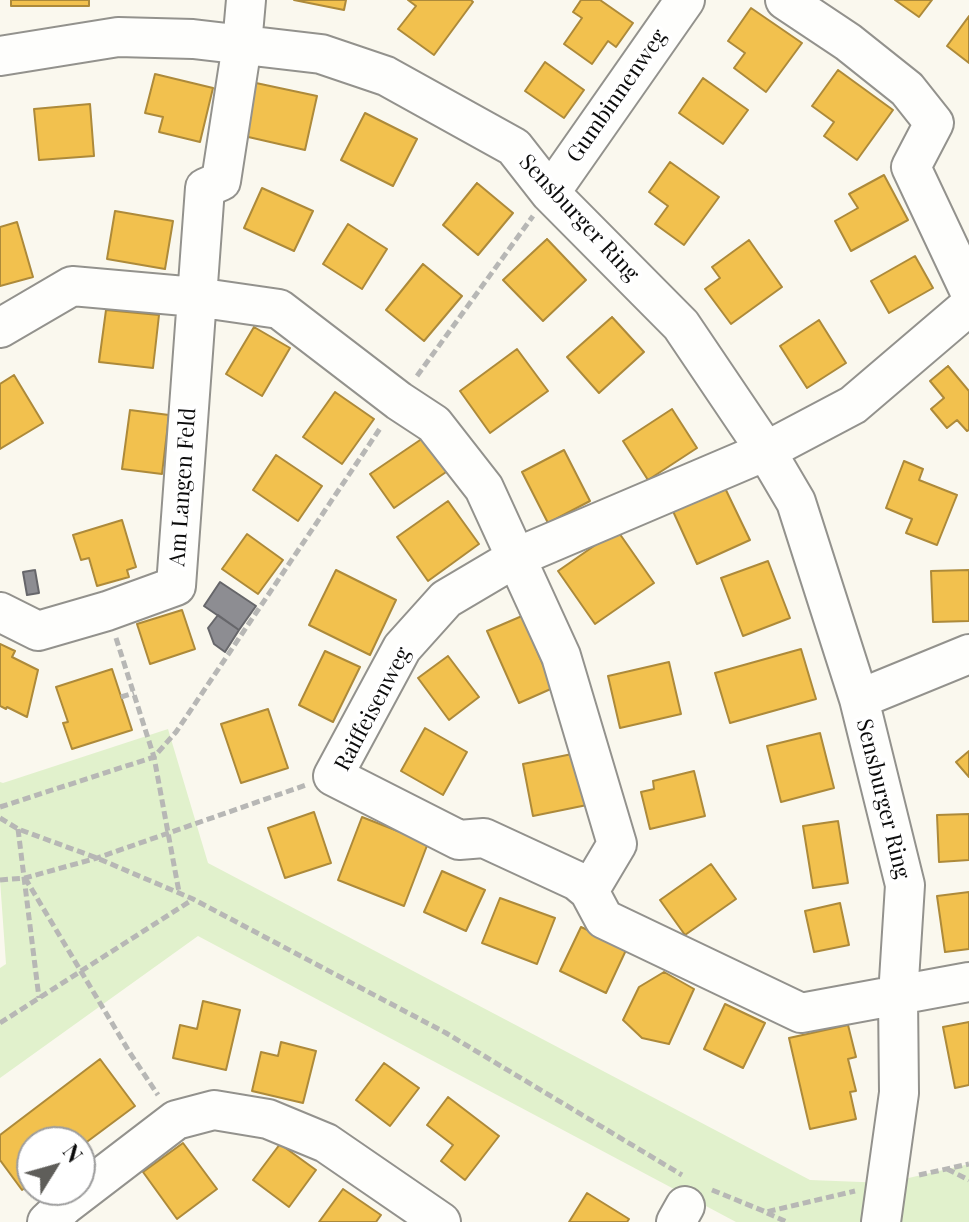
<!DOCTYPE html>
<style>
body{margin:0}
#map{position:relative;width:969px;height:1222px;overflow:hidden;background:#faf8ee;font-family:"Playfair Display",serif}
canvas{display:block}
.north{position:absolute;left:16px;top:1126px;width:80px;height:80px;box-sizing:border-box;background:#fff;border:2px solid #9d9d9d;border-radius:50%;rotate:53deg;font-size:22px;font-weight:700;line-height:32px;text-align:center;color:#0b0b0b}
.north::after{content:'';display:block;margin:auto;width:28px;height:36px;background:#5f5e5a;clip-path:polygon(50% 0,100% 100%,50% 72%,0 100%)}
</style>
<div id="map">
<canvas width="969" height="1222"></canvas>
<div class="north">N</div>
</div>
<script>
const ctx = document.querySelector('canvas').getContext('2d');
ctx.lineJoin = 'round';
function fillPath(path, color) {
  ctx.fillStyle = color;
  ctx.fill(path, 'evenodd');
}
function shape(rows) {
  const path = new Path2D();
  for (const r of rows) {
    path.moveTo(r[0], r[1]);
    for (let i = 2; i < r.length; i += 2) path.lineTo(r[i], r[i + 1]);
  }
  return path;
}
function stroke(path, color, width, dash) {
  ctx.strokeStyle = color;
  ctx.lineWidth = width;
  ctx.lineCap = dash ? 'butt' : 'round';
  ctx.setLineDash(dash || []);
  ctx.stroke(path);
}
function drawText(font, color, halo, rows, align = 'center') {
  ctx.font = font + ' "Playfair Display",serif';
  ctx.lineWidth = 8;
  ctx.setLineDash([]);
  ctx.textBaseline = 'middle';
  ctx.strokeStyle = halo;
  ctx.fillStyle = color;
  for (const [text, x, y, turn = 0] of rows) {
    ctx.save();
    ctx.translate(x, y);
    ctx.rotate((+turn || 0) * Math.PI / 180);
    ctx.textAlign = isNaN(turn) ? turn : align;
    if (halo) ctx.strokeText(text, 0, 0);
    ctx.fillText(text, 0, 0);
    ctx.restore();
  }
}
const green = shape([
 [168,729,208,863,810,1180,887,1183,969,1164,969,1222,736,1222,198,936,0,1078,0,968,6,964,0,880,0,782,3,783]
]);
const homes = shape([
 [11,0,89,0,89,6,11,6,11,0],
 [294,0,346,0,344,10,294,0],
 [408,0,471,0,473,2,434,55,398,29,416,6,408,0],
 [581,0,600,0,633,23,616,47,608,41,592,64,564,44,582,18,573,12,581,0],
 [895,0,932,0,919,17,895,0],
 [751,8,802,43,766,92,734,68,745,53,728,41,751,8],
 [969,16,969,63,947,46,969,16],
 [545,62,584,90,564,118,525,91,545,62],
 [838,70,893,110,857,160,824,136,834,122,812,106,838,70],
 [155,74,213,88,200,142,159,132,163,117,145,113,155,74],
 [703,78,748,110,723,144,679,113,703,78],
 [256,83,317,96,305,150,244,136,256,83],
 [90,104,94,156,39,160,34,109,90,104],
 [365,113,417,139,393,186,341,160,365,113],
 [670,162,719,197,684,245,655,224,668,206,649,192,670,162],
 [884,175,908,220,851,251,835,221,858,208,849,194,884,175],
 [477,183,513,213,478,255,443,225,477,183],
 [262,188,313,211,294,251,244,228,262,188],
 [115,211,173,221,165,269,107,259,115,211],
 [17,222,33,277,0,286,0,227,17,222],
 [348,224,387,249,362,289,323,264,348,224],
 [547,239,586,280,543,321,503,280,547,239],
 [749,240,782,287,731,324,705,289,720,278,712,267,749,240],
 [915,256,933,288,889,313,871,281,915,256],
 [423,264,462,296,424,341,386,310,423,264],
 [106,310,159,315,153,368,99,362,106,310],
 [612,317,644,352,599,393,567,357,612,317],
 [819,320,846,363,807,388,780,346,819,320],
 [254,327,290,348,262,396,226,374,254,327],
 [517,349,548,391,490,433,460,391,517,349],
 [948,366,969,391,969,430,967,431,957,420,947,428,931,409,944,398,930,381,948,366],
 [14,375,43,423,0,449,0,384,14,375],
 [335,392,374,419,342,464,303,437,335,392],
 [672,409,697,448,648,480,623,441,672,409],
 [130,410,169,415,162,474,122,469,130,410],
 [426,436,449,470,394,508,370,474,426,436],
 [564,450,590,501,548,523,522,472,564,450],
 [276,455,322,486,298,521,253,490,276,455],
 [904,461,923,469,919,480,957,495,937,545,906,533,912,519,886,508,904,461],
 [724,486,750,540,697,564,672,509,724,486],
 [448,501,479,544,428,581,397,537,448,501],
 [122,520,136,567,127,570,129,577,97,586,89,558,81,560,73,535,122,520],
 [617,530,654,583,595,624,558,571,617,530],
 [247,534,283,560,258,594,222,569,247,534],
 [768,561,790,618,743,636,721,578,768,561],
 [336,570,396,600,370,655,309,625,336,570],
 [969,570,969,621,933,622,931,571,969,570],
 [182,610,195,649,150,664,137,624,182,610],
 [522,616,553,688,519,703,487,631,522,616],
 [0,644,15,651,12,657,38,670,27,717,7,707,6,709,0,706,0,644],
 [801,649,816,699,730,723,715,673,801,649],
 [325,651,360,667,333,722,299,705,325,651],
 [448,656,479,697,449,720,418,678,448,656],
 [669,662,681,714,620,728,608,676,669,662],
 [112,669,132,730,72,749,63,723,68,722,56,687,112,669],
 [268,709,288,768,241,783,221,724,268,709],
 [425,728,467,752,443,795,401,771,425,728],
 [820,733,834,788,781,802,767,746,820,733],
 [969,751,969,777,956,762,969,751],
 [577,753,587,805,533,816,523,764,577,753],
 [694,771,705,816,650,829,641,792,654,789,653,781,694,771],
 [314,812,331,863,285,878,268,828,314,812],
 [969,814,969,860,939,862,937,815,969,814],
 [362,817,428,843,404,906,338,880,362,817],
 [838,821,848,883,813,888,803,826,838,821],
 [711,864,736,899,685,935,660,900,711,864],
 [442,871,485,890,466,931,424,912,442,871],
 [969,892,969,949,945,952,937,896,969,892],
 [500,898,555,918,537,964,482,943,500,898],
 [840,903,849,945,814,952,805,911,840,903],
 [581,927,627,948,606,993,560,971,581,927],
 [664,972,694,989,669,1044,642,1038,623,1020,639,987,664,972],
 [203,1001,240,1010,226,1070,173,1058,180,1025,197,1029,203,1001],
 [725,1004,765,1023,743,1068,704,1049,725,1004],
 [969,1022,969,1085,955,1088,943,1027,969,1022],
 [848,1025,856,1057,848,1059,856,1091,850,1092,856,1119,810,1129,789,1038,848,1025],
 [281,1042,316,1051,303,1103,252,1091,261,1052,278,1056,281,1042],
 [100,1059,135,1106,80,1147,80,1142,32,1142,32,1183,22,1190,0,1160,0,1135,100,1059],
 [384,1063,419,1088,390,1126,356,1100,384,1063],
 [448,1097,499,1136,465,1180,441,1161,453,1145,427,1125,448,1097],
 [183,1143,217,1189,177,1219,143,1172,183,1143],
 [280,1144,316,1170,289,1207,253,1180,280,1144],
 [343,1189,381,1215,376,1222,319,1222,343,1189],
 [587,1193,629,1219,627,1222,569,1222,587,1193]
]);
const industry = shape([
 [35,570,39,593,27,595,23,572,35,570],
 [220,582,256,606,239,630,204,606,220,582],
 [218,615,239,630,225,652,214,644,208,628,218,615]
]);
const path = shape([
 [417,376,533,216],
 [116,638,154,757,179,892],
 [121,697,134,693],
 [0,807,154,757,176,732,381,427],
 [0,818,18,829,97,858,193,899,446,1033,682,1175],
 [18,829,39,998],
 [25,878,130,1053,158,1095],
 [0,880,25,878,97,858,306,785],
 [0,1023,192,900],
 [947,1169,969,1180],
 [919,1175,969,1164],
 [712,1190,766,1212,855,1191],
 [767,1213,787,1222]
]);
const minor = shape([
 [785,0,848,42,907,89,934,123,911,167,969,290],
 [0,56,118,37,193,39,321,54,386,76,514,147,550,193,681,325,766,451,796,502,859,699,905,885,898,996,899,1093,881,1222],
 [550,193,685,0],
 [969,306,853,405,766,451,517,557,446,599,402,648,333,776,459,840,484,838,577,881,589,891,604,919,801,1013,969,982],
 [0,328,72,286,196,297,279,309,399,401,434,424,484,488,561,656,617,844,589,891],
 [0,612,38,631,107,611,176,586,205,188,221,181,242,45,246,0],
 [859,699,969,654],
 [47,1222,65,1205,176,1120,214,1110,268,1119,326,1143,441,1222],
 [676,1222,685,1206]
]);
const streetNames = [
 ["Gumbinnenweg",617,96,-55],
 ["Sensburger Ring",579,218,47],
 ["Am Langen Feld",183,487,-86],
 ["Raiffeisenweg",373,709,-62],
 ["Sensburger Ring",883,799,76]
];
fillPath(green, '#e1f1cc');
fillPath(homes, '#f2c14e');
stroke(homes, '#ad8a3a', 2);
fillPath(industry, '#8d8d92');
stroke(industry, '#66666a', 2);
stroke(minor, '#93928d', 42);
stroke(path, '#b7b7b5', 5, [8, 4]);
stroke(minor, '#fefefc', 38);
drawText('22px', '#0b0b0b', '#fff', streetNames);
</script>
